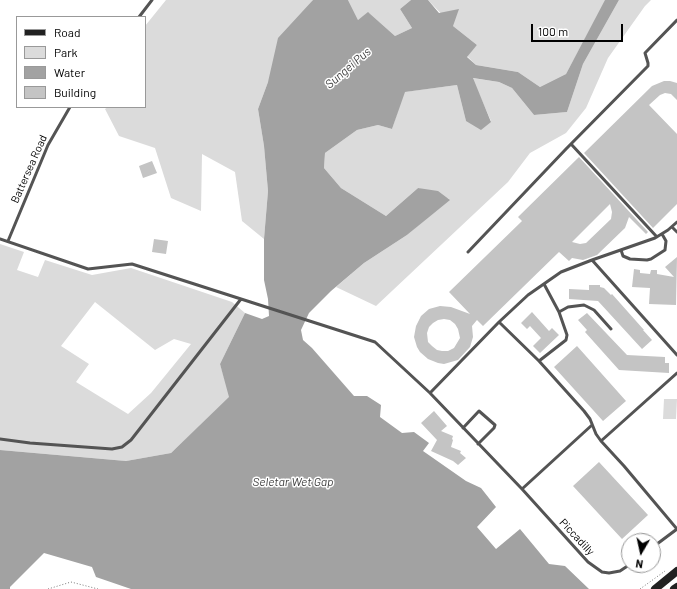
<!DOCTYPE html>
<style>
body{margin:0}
#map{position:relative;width:677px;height:589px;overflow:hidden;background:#fff;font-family:Barlow,sans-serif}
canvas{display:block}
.legend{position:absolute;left:16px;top:16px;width:130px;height:92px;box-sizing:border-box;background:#fff;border:1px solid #999;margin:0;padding:5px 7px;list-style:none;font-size:12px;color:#000}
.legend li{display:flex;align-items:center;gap:8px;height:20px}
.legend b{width:20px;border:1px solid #999}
.north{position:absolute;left:621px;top:533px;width:40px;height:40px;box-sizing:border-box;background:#fff;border:1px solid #999;border-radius:50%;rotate:189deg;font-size:11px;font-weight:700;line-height:16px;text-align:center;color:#000}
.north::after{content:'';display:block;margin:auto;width:14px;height:18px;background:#000;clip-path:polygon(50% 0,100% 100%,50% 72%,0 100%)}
.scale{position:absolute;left:531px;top:24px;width:92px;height:18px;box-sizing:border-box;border:2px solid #000;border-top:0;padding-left:5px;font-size:12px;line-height:14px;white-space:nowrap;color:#000;-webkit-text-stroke:3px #fff;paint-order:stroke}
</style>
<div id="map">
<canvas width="677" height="589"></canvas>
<ul class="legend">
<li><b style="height:5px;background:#212121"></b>Road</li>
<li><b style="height:11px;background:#dbdbdb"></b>Park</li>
<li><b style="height:11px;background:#a2a2a2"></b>Water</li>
<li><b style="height:11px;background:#c4c4c4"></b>Building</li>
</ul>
<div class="north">N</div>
<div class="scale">100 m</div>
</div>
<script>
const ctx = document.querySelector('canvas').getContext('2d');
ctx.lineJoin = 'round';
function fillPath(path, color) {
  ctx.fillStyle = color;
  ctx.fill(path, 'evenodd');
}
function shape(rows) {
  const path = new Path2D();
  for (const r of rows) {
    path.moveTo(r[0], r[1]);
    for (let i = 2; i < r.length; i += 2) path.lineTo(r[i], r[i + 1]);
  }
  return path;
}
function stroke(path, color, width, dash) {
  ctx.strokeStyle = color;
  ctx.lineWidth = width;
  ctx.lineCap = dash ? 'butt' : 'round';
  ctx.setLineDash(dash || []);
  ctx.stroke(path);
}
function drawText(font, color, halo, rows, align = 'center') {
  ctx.font = font + ' Barlow,sans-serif';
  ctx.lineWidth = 3;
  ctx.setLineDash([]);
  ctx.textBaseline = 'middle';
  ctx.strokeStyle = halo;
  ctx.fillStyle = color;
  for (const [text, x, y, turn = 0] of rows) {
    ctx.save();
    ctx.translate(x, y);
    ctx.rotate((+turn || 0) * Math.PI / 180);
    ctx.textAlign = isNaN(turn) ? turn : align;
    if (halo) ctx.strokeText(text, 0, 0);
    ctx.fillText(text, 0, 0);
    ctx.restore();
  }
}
const green = shape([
 [166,0,313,0,268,82,258,109,264,146,268,191,264,239,242,221,235,172,202,154,201,211,171,198,155,148,119,136,105,109,108,107,145,107,145,26],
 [348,0,411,0,400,9,412,28,395,36,369,13,358,20],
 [428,0,606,0,566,74,540,87,518,72,476,65,467,56,477,45,453,26],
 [619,0,651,0,645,6,608,58,586,108,566,133,530,153,508,182,376,306,336,287,364,263,407,235,449,199,418,188,386,216,341,188,324,168,325,153,357,130,378,125,392,129,404,92,457,85,466,121,491,121,472,78,499,82,512,88,534,115,567,112,583,64],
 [0,244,24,252,17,270,38,277,45,260,92,275,131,268,232,302,245,313,220,364,230,397,171,453,126,461,0,450],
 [95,302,155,350,174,339,191,344,151,393,128,414,76,382,89,364,61,346],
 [664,399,677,399,676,419,663,419]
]);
const water = shape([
 [313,0,348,0,358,20,368,12,395,36,412,28,400,9,411,0,428,0,439,13,459,9,453,26,477,45,467,57,476,65,518,72,540,87,566,74,605,0,619,0,583,64,567,112,534,115,512,88,499,82,473,78,491,122,481,130,466,121,457,85,405,92,392,129,378,125,357,130,325,153,324,168,341,188,386,216,418,188,438,191,450,200,407,235,364,263,331,291,309,313,301,330,303,340,312,348,354,396,367,396,381,405,380,417,402,433,414,432,429,443,423,451,466,481,481,488,496,507,477,527,496,549,520,529,549,564,565,566,589,589,131,589,96,577,92,567,44,553,10,587,10,589,0,589,0,450,126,461,171,453,229,397,220,364,245,313,262,319,269,316,268,299,264,280,264,239,268,191,264,146,258,109,268,82,278,38]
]);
const building = shape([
 [664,81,670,81,677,83,677,100,671,94,665,93,660,95,649,105,677,134,677,204,653,228,584,153,652,86],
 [579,157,648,232,646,234,629,217,625,228,597,255,583,260,572,258,569,261,559,252,483,326,477,320,472,326,473,337,470,347,458,360,444,364,438,363,428,359,420,352,417,347,414,337,416,326,421,316,429,309,440,306,451,307,470,314,449,292,522,221,518,217],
 [610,204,612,212,611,219,586,243,580,244,572,242],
 [444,319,450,320,455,324,458,329,460,338,454,348,448,351,442,351,437,350,432,346,428,342,427,333,429,327,433,323,438,320],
 [152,161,157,173,143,178,139,166],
 [154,239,168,241,166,254,152,252],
 [677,257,676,305,649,304,650,288,632,287,634,269,640,270,640,273,650,274,651,270,657,270,657,274,674,277,665,267],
 [589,285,600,285,600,287,604,288,611,295,612,294,644,330,643,330,652,340,642,349,598,301,569,299,569,289,589,290],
 [532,312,549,331,552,328,559,335,540,353,533,346,541,338,530,326,527,329,521,323],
 [587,313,627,355,665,357,665,363,669,363,669,373,619,370,585,332,587,330,578,320],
 [577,346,626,401,603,421,554,367],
 [434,411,447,426,441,431,453,436,452,439,453,440,451,447,461,451,460,453,466,458,458,465,453,461,431,451,437,440,421,423],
 [599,462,648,515,622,539,573,486]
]);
const path = shape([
 [48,589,71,582,98,589],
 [640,589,665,571]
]);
const lane = shape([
 [139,17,152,0],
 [571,144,657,237],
 [672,227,677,232],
 [0,239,88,269,132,264,375,342,430,393,522,489,588,562,602,572,609,573,620,571,629,565],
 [8,241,48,145,70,107],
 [621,250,623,256,630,259,647,260,651,259,665,250,666,241,662,234],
 [468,252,566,149,648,66,648,63,645,53,677,20],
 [592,260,677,355],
 [559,312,568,307,584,305,594,310,611,329],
 [499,322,539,361,584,411,590,419,596,434,601,441,624,466,677,529,653,547],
 [539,361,566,340,567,335,559,312,544,284],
 [430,393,499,322,528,295,561,272,592,260,655,238,668,230,677,222],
 [463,428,479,411,495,425,494,428,478,444],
 [0,439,30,443,112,449,122,447,131,440,241,299],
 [601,441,677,373],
 [522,489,592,425]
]);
const secondary = shape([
 [655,589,677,571],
 [674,589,677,587]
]);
const streetNames = [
 ["Battersea Road",29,169,-66],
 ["Piccadilly",577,537,47]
];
const waterNames = [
 ["Sungei Pus",348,68,-41],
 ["Seletar Wet Gap",293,482]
];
fillPath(green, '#dbdbdb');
fillPath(water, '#a2a2a2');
fillPath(building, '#c4c4c4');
stroke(path, '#767676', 1, [1, 2]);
stroke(lane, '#545454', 3);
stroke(secondary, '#212121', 8);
drawText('11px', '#000', '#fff', streetNames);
drawText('italic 12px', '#434343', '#fff', waterNames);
</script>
